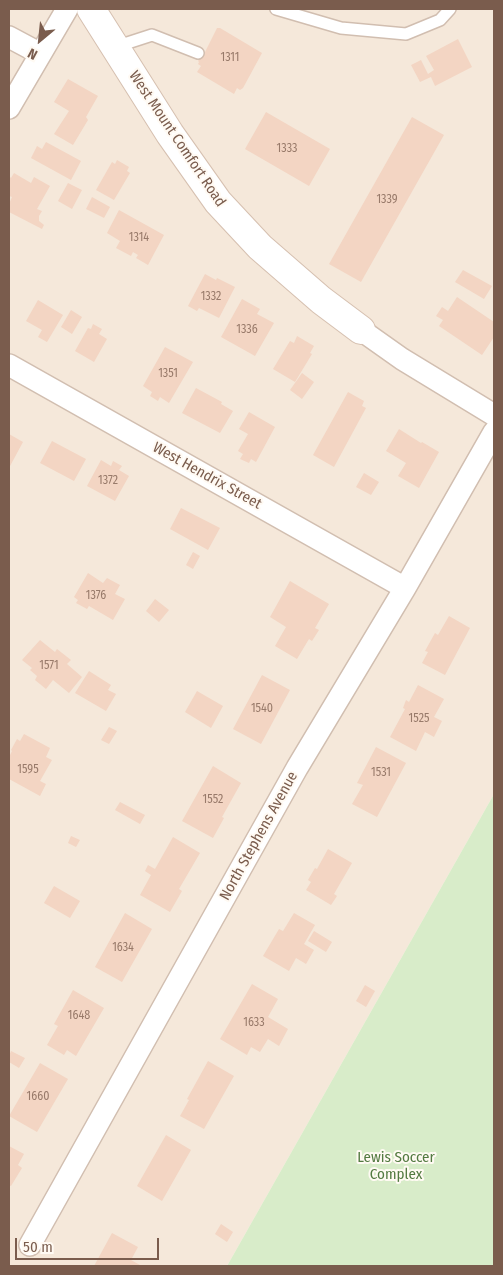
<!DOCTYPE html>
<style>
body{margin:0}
#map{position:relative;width:503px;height:1275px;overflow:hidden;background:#fdf6ec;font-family:"Fira Sans Condensed",sans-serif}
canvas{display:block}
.frame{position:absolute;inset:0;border:10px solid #7a5c4d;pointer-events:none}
.north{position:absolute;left:15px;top:15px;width:50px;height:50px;-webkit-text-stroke:4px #fffaf3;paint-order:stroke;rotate:208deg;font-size:14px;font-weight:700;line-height:20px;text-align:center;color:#7a5c4d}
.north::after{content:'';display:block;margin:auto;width:18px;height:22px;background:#7a5c4d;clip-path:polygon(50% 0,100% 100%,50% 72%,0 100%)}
.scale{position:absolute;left:15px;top:1238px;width:144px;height:22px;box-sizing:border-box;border:2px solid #7a5c4d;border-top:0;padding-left:6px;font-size:15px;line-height:18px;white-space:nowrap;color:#7a5c4d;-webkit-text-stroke:4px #fffaf3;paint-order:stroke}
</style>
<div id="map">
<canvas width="503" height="1275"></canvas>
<div class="frame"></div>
<div class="north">N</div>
<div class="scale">50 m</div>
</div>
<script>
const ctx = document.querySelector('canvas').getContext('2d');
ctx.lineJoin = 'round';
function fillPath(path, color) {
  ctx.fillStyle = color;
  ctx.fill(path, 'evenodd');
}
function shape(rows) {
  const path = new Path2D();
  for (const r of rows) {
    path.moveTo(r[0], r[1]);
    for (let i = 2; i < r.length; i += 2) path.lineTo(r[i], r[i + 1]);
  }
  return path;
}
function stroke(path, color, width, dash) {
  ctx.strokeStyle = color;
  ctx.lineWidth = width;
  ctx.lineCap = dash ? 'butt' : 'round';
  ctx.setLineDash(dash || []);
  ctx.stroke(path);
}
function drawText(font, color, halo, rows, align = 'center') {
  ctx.font = font + ' "Fira Sans Condensed",sans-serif';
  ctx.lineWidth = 4;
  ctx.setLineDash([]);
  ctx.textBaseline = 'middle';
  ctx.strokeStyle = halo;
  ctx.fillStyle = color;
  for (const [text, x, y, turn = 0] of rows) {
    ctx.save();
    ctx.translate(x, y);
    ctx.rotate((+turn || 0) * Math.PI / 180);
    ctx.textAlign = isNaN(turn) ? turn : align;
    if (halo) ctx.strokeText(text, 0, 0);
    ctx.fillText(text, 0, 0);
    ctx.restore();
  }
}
const residential = shape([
 [9,9,494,9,494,794,227,1266,9,1266]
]);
const green = shape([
 [494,794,494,1266,227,1266]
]);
const building = shape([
 [217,28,220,28,262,53,243,88,240,90,237,88,234,94,197,72,201,66,198,64,199,62,198,61,203,53,204,54],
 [458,39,472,67,435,86,431,77,420,82,411,65,421,60,428,74,434,70,426,56],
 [68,79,98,96,86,117,88,120,73,145,54,134,69,111,54,102],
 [266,112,330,149,309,186,245,149],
 [412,117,444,135,361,282,329,264],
 [46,142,81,161,71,180,31,158,37,146,42,149],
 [117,160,129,167,127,171,130,173,114,200,96,190,112,162,115,164],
 [14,173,31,183,34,177,50,186,37,209,42,211,39,216,39,221,44,225,42,229,9,212,9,204,12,197,9,196,9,176,11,178],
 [68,183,82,190,72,209,58,201],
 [92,197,110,207,104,218,86,209],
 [119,210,164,235,148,265,136,258,138,255,133,252,131,256,116,248,120,241,107,233],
 [463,270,492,286,484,299,455,282],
 [205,274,216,280,217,278,235,287,219,318,199,308,197,311,188,306],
 [457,297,494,322,494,337,482,355,439,326,443,320,436,316,442,307,448,311],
 [242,299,260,309,257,314,274,323,255,356,221,337],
 [38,300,63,315,47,342,38,337,42,330,26,321],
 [71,310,82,317,72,334,61,327],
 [93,324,102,329,99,334,107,339,94,362,75,351,88,328,91,329],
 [297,336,314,346,310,353,312,354,295,382,273,369,290,341,294,343],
 [165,347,193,362,169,403,160,397,158,401,150,396,152,392,143,386],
 [302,373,314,382,302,399,290,390],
 [196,388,222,402,221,404,233,411,220,433,182,413],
 [348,392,364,401,362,406,366,408,334,467,313,455],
 [249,412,275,427,256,462,251,459,249,463,240,459,243,454,238,451,248,434,239,429],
 [399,429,421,443,422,442,439,452,419,488,398,476,406,463,386,451],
 [9,434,23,442,9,468],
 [52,441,86,459,74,481,40,463],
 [101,460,111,466,113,461,122,466,119,470,129,476,115,501,87,486],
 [364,473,379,482,371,495,356,487],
 [181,508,220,528,208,550,170,529],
 [193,552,200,556,193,569,186,565],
 [88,573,103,583,107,578,120,585,115,594,125,599,113,620,89,606,87,609,76,603,78,600,74,597],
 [290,581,329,604,315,628,319,630,312,641,309,639,297,659,275,646,286,627,270,617],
 [155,599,169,610,159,622,146,611],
 [449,616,470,628,445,675,422,663,428,652,425,651,435,633,438,635],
 [40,640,55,652,57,649,71,660,67,664,82,677,69,693,53,680,46,689,35,680,37,676,30,670,32,668,22,660],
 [89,671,111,685,108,690,116,694,106,711,75,693],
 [262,675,290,690,261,744,233,729],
 [418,685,444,699,434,717,442,721,434,737,425,732,416,751,390,737,405,709,403,708,406,700,409,702],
 [197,691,223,706,211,728,185,712],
 [109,727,117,731,109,744,101,740],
 [24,734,50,748,46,757,52,760,40,781,46,784,40,796,9,779,9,757,12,751,11,750,17,739,20,741],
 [376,747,406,763,377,817,352,804,363,785,357,783],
 [213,766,241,783,222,817,224,818,213,838,182,821],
 [120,802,145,815,140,824,115,810],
 [71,836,80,840,76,847,68,843],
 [173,837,200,853,179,889,182,891,170,912,140,895,151,875,145,871,148,865,155,869],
 [328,849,352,863,334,894,337,896,331,905,306,890,311,882,308,880,315,868,317,869],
 [54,886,80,901,70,918,44,903],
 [125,913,152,929,122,982,95,967],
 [294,913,315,925,304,944,314,950,306,964,296,958,289,971,263,956,279,929,283,931],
 [314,931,332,942,326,952,308,941],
 [252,984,278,999,268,1017,288,1029,279,1046,268,1039,260,1052,251,1047,247,1055,220,1039],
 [365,985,375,991,366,1007,356,1001],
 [73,990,104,1008,76,1056,67,1050,64,1055,47,1045,58,1026,54,1024],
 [11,1051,25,1058,19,1068,9,1062,9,1056],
 [208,1061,234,1076,204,1129,180,1116,189,1100,187,1099],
 [40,1063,68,1079,37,1132,9,1116],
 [166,1135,191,1150,162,1201,137,1186],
 [9,1146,24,1154,18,1165,22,1168,11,1186,9,1185],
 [221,1224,233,1232,227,1242,215,1234],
 [112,1233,138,1247,131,1260,140,1265,139,1266,94,1266]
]);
const lane = shape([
 [276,9,341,28,406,34,440,20,450,9],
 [115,47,152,35,198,53]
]);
const street = shape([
 [9,37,39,53],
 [9,108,67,9],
 [361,330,402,359,494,415],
 [9,365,405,588],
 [30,1245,297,768,405,588,494,432]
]);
const secondary = shape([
 [91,9,170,134,218,202,260,247,321,300,361,330]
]);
const numberNames = [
 ["1311",230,58],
 ["1333",287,149],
 ["1339",387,200],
 ["1314",139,238],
 ["1332",211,297],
 ["1336",247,330],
 ["1351",168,374],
 ["1372",108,481],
 ["1376",96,596],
 ["1571",49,666],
 ["1540",262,709],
 ["1525",419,719],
 ["1595",28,770],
 ["1531",381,773],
 ["1552",213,800],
 ["1634",123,948],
 ["1648",79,1016],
 ["1633",254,1023],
 ["1660",38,1097]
];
const streetNames = [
 ["West Mount Comfort Road",177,139,56],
 ["West Hendrix Street",207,476,29],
 ["North Stephens Avenue",259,836,-61]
];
const parkNames = [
 ["Lewis Soccer",396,1158],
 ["Complex",396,1175]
];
fillPath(residential, '#f5e8da');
fillPath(green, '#d8ecc9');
fillPath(building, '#f3d5c3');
stroke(lane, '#d1beb0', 14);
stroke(street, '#d1beb0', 24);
stroke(secondary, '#d6c0b0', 30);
stroke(lane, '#fff', 11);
stroke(street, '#fff', 21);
stroke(secondary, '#fff', 28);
drawText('12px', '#987a6a', null, numberNames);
drawText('15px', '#7a5c4d', '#fffaf3', streetNames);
drawText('15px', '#537a41', '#fffaf3', parkNames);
</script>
